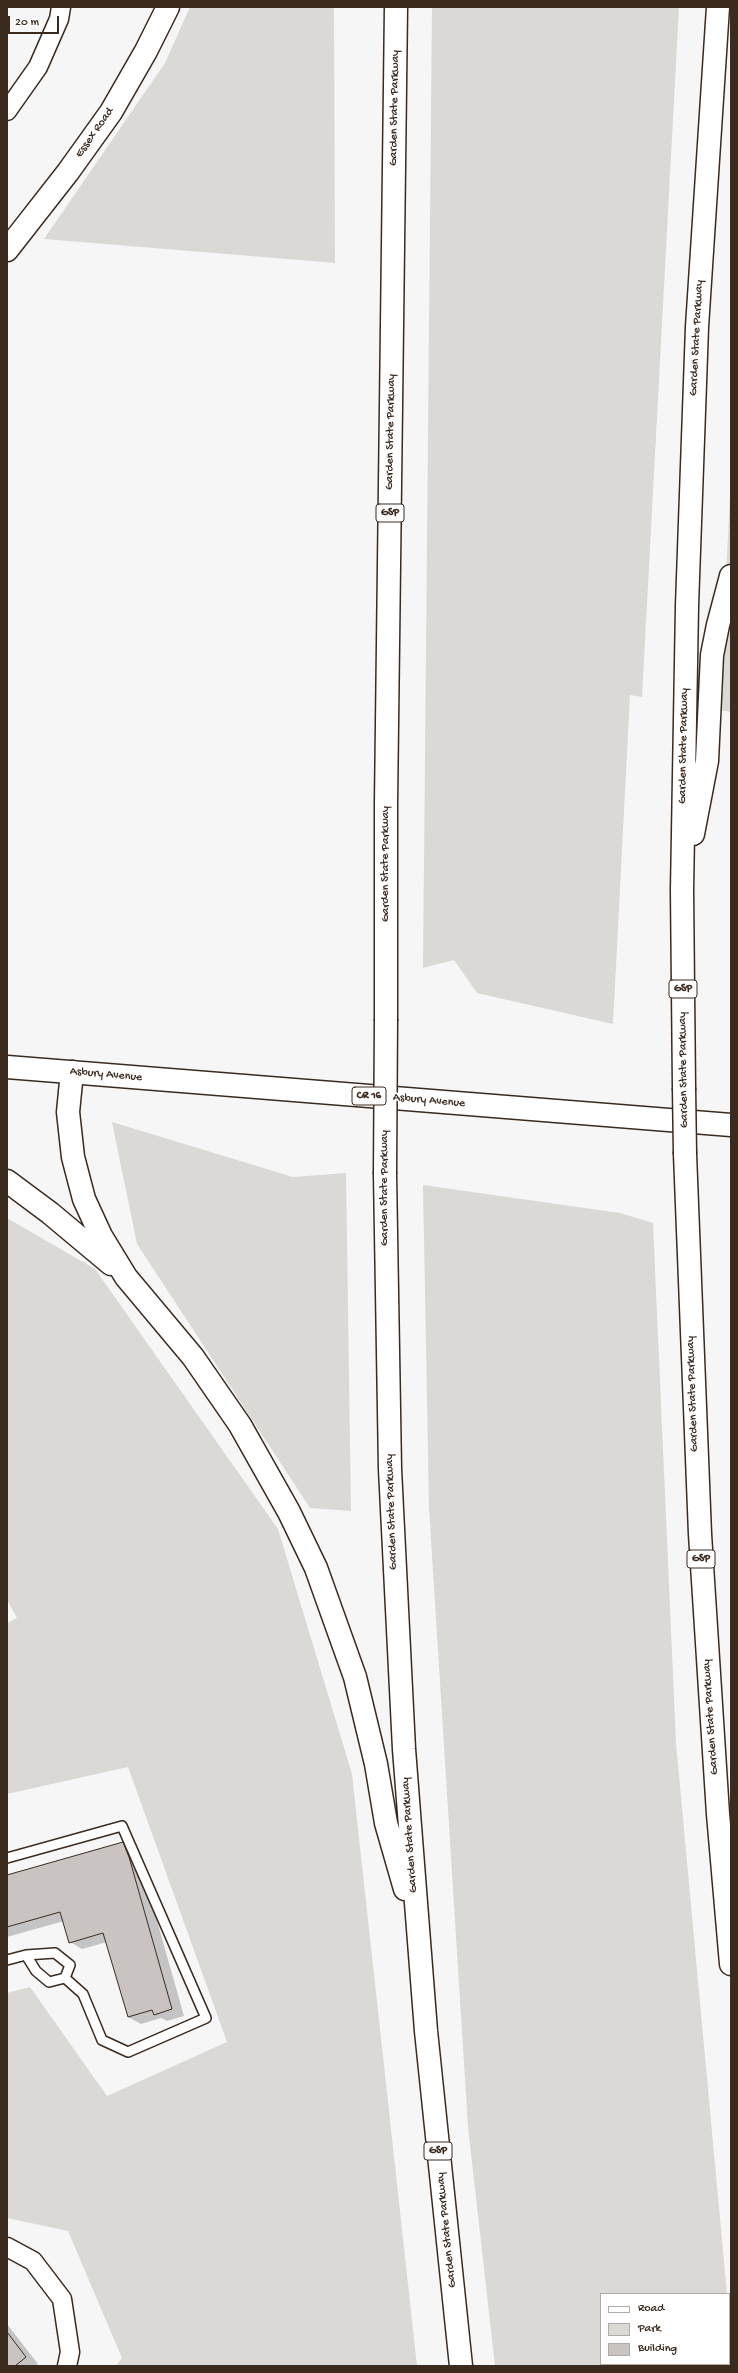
<!DOCTYPE html>
<style>
body{margin:0}
#map{position:relative;width:738px;height:2373px;overflow:hidden;background:#f7f6f6;font-family:"Gochi Hand",sans-serif}
canvas{display:block}
.frame{position:absolute;inset:0;border:8px solid #3b2a1e;pointer-events:none}
.legend{position:absolute;left:600px;top:2293px;width:130px;height:72px;box-sizing:border-box;background:#fff;border:1px solid #b1aaa5;margin:0;padding:5px 7px;list-style:none;font-size:12px;color:#3b2a1e}
.legend li{display:flex;align-items:center;gap:8px;height:20px}
.legend b{width:20px;border:1px solid #b1aaa5}
.scale{position:absolute;left:8px;top:16px;width:51px;height:18px;box-sizing:border-box;border:2px solid #3b2a1e;border-top:0;padding-left:5px;font-size:12px;line-height:14px;white-space:nowrap;color:#3b2a1e;-webkit-text-stroke:3px #fff;paint-order:stroke}
</style>
<div id="map">
<canvas width="738" height="2373"></canvas>
<div class="frame"></div>
<ul class="legend">
<li><b style="height:5px;background:#fff"></b>Road</li>
<li><b style="height:11px;background:#dbd9d6"></b>Park</li>
<li><b style="height:11px;background:#c9c3c1"></b>Building</li>
</ul>
<div class="scale">20 m</div>
</div>
<script>
const ctx = document.querySelector('canvas').getContext('2d');
ctx.lineJoin = 'round';
function fillPath(path, color) {
  ctx.fillStyle = color;
  ctx.fill(path, 'evenodd');
}
function shape(rows) {
  const path = new Path2D();
  for (const r of rows) {
    path.moveTo(r[0], r[1]);
    for (let i = 2; i < r.length; i += 2) path.lineTo(r[i], r[i + 1]);
  }
  return path;
}
function stroke(path, color, width, dash) {
  ctx.strokeStyle = color;
  ctx.lineWidth = width;
  ctx.lineCap = dash ? 'butt' : 'round';
  ctx.setLineDash(dash || []);
  ctx.stroke(path);
}
function drawText(font, color, halo, rows, align = 'center') {
  ctx.font = font + ' "Gochi Hand",sans-serif';
  ctx.lineWidth = 3.5;
  ctx.setLineDash([]);
  ctx.textBaseline = 'middle';
  ctx.strokeStyle = halo;
  ctx.fillStyle = color;
  for (const [text, x, y, turn = 0] of rows) {
    ctx.save();
    ctx.translate(x, y);
    ctx.rotate((+turn || 0) * Math.PI / 180);
    ctx.textAlign = isNaN(turn) ? turn : align;
    if (halo) ctx.strokeText(text, 0, 0);
    ctx.fillText(text, 0, 0);
    ctx.restore();
  }
}
const green = shape([
 [190,7,334,7,335,263,44,239,165,63],
 [432,7,679,7,642,697,630,695,613,1024,477,993,454,960,423,968],
 [731,477,731,712,720,710,720,692],
 [112,1122,293,1177,346,1173,351,1511,310,1508,137,1244],
 [423,1185,620,1213,653,1223,676,1743,727,2294,601,2294,601,2364,729,2364,729,2315,731,2366,495,2366,468,2127,429,1508],
 [7,1218,95,1269,278,1529,352,1774,417,2366,116,2366,122,2358,68,2231,7,2218,7,1993,30,1987,107,2096,227,2042,128,1767,7,1794,7,1623,17,1618,7,1600]
]);
const shadow = shape([
 [122,1843,135,1850,141,1864,184,2016,167,2021,161,2018,141,2024,128,2017,107,1942,82,1949,70,1942,64,1921,7,1937,7,1876],
 [7,2324,38,2364,36,2366,7,2366]
]);
const building = shape([
 [123,1842,129,1857,172,2009,154,2015,152,2010,128,2017,103,1933,69,1943,60,1912,7,1927,7,1875,123,1842],
 [7,2332,26,2357,15,2366,7,2366,7,2332]
]);
const lane = shape([
 [7,1858,122,1826,206,2018,128,2052,102,2040,83,1994,65,1978],
 [7,1960,26,1955,55,1953,70,1965,65,1978,49,1982,36,1971,26,1955]
]);
const street = shape([
 [7,111,38,67,59,19,61,7],
 [7,2247,33,2261,62,2299,70,2352,67,2366]
]);
const secondary = shape([
 [7,250,68,172,111,112,146,51,168,7]
]);
const primary = shape([
 [7,1067,731,1125]
]);
const highway = shape([
 [693,834,707,761,712,655,718,625,731,576],
 [386,1019,386,803,396,7],
 [72,1072,68,1112,73,1157,84,1199,101,1236,126,1277,193,1357,240,1425,289,1512,316,1568,355,1677,376,1764,386,1823,405,1889],
 [684,1088,682,890,687,606,697,327,718,7],
 [685,1154,700,1534,718,1814,731,1964],
 [385,1174,390,1469,404,1749,426,2031,461,2366],
 [7,1181,50,1213,111,1264]
]);
const highwayBridge = shape([
 [684,1088,685,1154],
 [385,1174,386,1019]
]);
const shields = [
 [390,513,28],
 [683,989,28],
 [369,1096,34],
 [701,1559,28],
 [438,2151,28]
];
const shieldNames = [
 ["GSP",390,513],
 ["GSP",683,989],
 ["CR 16",369,1096],
 ["GSP",701,1559],
 ["GSP",438,2151]
];
const streetNames = [
 ["Garden State Parkway",395,108,-89],
 ["Essex Road",95,133,-55],
 ["Garden State Parkway",697,338,-87],
 ["Garden State Parkway",391,432,-89],
 ["Garden State Parkway",684,746,-89],
 ["Garden State Parkway",386,864,-90],
 ["Garden State Parkway",684,1070,-91],
 ["Asbury Avenue",106,1075,5],
 ["Asbury Avenue",429,1101,5],
 ["Garden State Parkway",385,1188,-90],
 ["Garden State Parkway",693,1394,-92],
 ["Garden State Parkway",392,1512,-92],
 ["Garden State Parkway",711,1717,-94],
 ["Garden State Parkway",410,1835,-94],
 ["Garden State Parkway",447,2230,-96]
];
fillPath(green, '#dbd9d6');
fillPath(shadow, '#0003');
fillPath(building, '#c9c3c1');
stroke(building, '#3b2a1e', 1);
stroke(lane, '#3b2a1e', 12);
stroke(street, '#3b2a1e', 21);
stroke(secondary, '#3b2a1e', 25);
stroke(primary, '#3b2a1e', 25);
stroke(highway, '#3b2a1e', 25);
stroke(lane, '#fff', 9);
stroke(street, '#fff', 18);
stroke(secondary, '#fff', 22);
stroke(primary, '#fff', 22);
stroke(highway, '#fff', 22);
stroke(highwayBridge, '#3b2a1e', 25, []);
stroke(highwayBridge, '#fff', 22);
for (const [x, y, w] of shields) {
  const box = new Path2D();
  box.roundRect(x - w / 2, y - 9, w, 18, 3);
  ctx.fillStyle = '#fff';
  ctx.fill(box);
  stroke(box, '#3b2a1e', 1);
}
drawText('bold 11px', '#3b2a1e', null, shieldNames);
drawText('12px', '#3b2a1e', '#fff', streetNames);
</script>
